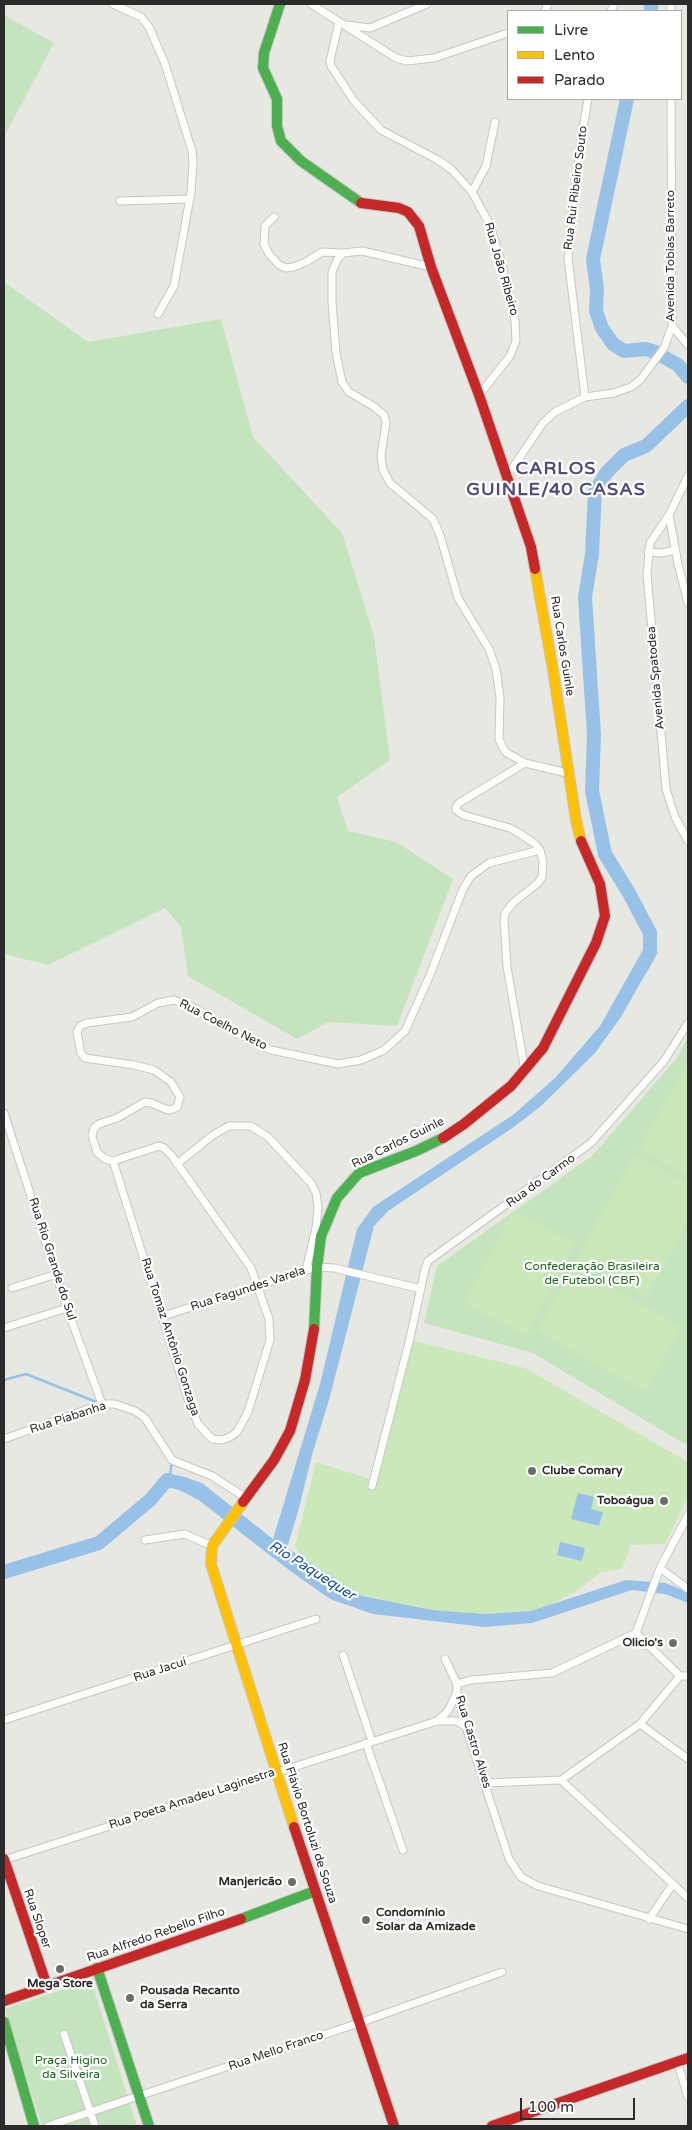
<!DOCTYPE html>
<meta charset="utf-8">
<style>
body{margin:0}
#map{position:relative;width:692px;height:2130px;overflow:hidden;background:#e8e8e2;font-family:"Varela Round",sans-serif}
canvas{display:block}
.frame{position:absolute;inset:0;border:5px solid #2b2b2b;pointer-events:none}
.legend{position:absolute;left:507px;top:10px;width:175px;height:90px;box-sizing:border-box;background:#fff;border:1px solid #aaa;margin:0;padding:6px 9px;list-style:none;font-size:15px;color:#2b2b2b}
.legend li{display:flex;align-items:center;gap:10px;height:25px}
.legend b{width:25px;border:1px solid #aaa}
.scale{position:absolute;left:520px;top:2098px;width:115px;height:22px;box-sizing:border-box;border:2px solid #2b2b2b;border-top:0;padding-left:6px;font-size:15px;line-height:18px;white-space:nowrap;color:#2b2b2b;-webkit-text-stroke:4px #fff;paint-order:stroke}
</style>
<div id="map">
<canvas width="692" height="2130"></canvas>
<div class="frame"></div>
<ul class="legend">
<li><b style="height:6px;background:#4caf50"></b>Livre</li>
<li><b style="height:6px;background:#ffc107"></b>Lento</li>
<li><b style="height:6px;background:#c62828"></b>Parado</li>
</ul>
<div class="scale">100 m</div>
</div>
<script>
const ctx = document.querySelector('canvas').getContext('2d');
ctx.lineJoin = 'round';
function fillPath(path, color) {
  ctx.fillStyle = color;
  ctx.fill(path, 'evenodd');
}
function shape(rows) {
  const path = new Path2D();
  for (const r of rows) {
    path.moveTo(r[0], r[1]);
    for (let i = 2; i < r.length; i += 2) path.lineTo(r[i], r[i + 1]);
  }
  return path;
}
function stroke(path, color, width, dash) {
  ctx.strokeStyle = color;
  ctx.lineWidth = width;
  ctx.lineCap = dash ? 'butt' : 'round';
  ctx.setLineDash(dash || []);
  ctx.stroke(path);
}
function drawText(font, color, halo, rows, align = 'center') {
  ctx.font = font + ' "Varela Round",sans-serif';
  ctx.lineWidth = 4.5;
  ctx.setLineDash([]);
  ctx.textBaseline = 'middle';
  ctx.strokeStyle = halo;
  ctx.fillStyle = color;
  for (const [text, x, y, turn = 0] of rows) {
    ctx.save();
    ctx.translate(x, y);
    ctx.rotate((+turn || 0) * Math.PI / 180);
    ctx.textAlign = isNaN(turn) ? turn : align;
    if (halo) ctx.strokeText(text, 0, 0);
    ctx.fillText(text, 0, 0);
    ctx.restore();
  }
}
const green = shape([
 [4,15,54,43,4,137],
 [4,282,88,342,221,319,253,437,342,533,374,636,390,760,337,797,348,831,396,842,453,879,397,1026,328,1022,297,1039,188,976,181,927,165,908,48,965,4,954],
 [688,1037,688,1446,533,1353,424,1323,437,1266,592,1156,677,1058],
 [91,1980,137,2126,42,2126,5,2009]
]);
const pitch = shape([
 [688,1063,688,1177,639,1148],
 [635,1154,688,1184,688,1222,647,1298,577,1259],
 [514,1211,575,1244,525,1336,464,1303],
 [574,1266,681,1327,645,1392,537,1331],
 [410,1340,525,1368,688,1462,688,1497,665,1544,631,1545,622,1569,601,1572,581,1588,546,1608,531,1611,484,1614,432,1610,362,1596,307,1563,295,1547,316,1462,373,1480]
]);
const water = shape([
 [643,950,658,952,621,1017,595,1053,540,1107,511,1129,388,1211,374,1226,329,1400,312,1455,299,1508,287,1548,362,1596,432,1610,484,1614,531,1611,626,1580,665,1583,688,1592,688,1603,665,1594,632,1590,532,1623,485,1627,373,1614,330,1599,289,1570,196,1498,179,1490,184,1477,202,1483,273,1539,320,1384,357,1229,373,1207,513,1115,555,1078,600,1026],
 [578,1493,594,1497,591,1509,603,1512,599,1526,571,1519],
 [560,1542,585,1548,582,1561,557,1555]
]);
const stream = shape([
 [4,1380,26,1374,99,1403],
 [167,1480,170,1475,172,1461]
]);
const river = shape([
 [651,11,651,4],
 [627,99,593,259,597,289,596,311,602,328,613,344,624,351,646,349,655,352,678,365,688,377],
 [641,968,650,952,650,933,629,893,605,854,592,791,594,735,585,597,592,554,595,491,607,472,624,455,646,446,688,406],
 [4,1572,99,1543,150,1500,167,1480,184,1484,198,1492]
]);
const street = shape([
 [113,4,141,17,149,27,165,64,192,151,193,162,191,192,174,286,158,314],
 [311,4,396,58,407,61,434,58,508,33],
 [671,4,671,11],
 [545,11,548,4],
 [611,11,614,4],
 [339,22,330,61,331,66,354,101,381,130,438,160,451,169,472,192,489,223,500,257,515,321,516,341,510,356,479,395],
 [347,25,370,28,427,4],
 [472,192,486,166,495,122],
 [120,201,190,199],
 [274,217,265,226,264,244,269,254,279,265,286,268,293,267,306,262,322,252,343,253],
 [431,267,362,251,343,253,337,260,332,272,332,302,336,353,342,382,349,392,373,406,384,415,386,422,381,456,383,470,390,483,433,519,440,535,458,598,489,649,496,669,500,697,499,739,503,748,507,753,525,763,567,773],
 [672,326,688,345],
 [585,397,568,258,581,139,588,99],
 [507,476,543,423,555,412,585,397,614,393,631,387,641,379,664,348,672,326,671,99],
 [688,476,669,515,678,564,688,603],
 [669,515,650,543,647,574,666,789,675,817,688,841],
 [648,552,662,553,675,550],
 [525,1071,507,967,504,920,505,913,514,902,538,883,542,877,543,862,540,850,534,843,522,835,510,828,463,815,456,810,456,807,459,803,525,763],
 [4,1113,67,1308,102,1404],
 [113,1161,188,1399,198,1424,212,1439,222,1440,230,1437,237,1432,248,1412,270,1340,269,1319,251,1268,172,1156,164,1148,159,1146,113,1161,105,1159,97,1152,92,1136,94,1128,99,1124,117,1118,145,1102,151,1103,168,1110,173,1109,177,1107,180,1097,171,1082,154,1070,134,1065,85,1058,81,1053,77,1032,80,1026,87,1023,132,1017,158,1003,174,1000,197,1009,221,1025,271,1050,338,1064,361,1060,384,1050,405,1031,430,975,463,889,471,876,489,863,540,850],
 [177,1164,213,1135,229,1126,251,1126,268,1137,311,1183,316,1193,318,1207,316,1228,306,1270],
 [12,1288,57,1274],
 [163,1316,317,1267,334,1268,421,1289],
 [4,1328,67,1308],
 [4,1439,102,1404,115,1404,135,1411,145,1418,172,1460,212,1476,246,1498],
 [372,1486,410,1338,425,1269,428,1261,591,1143,664,1061,688,1023],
 [145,1540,185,1534,212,1546],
 [660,1568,688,1589],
 [636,1633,552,1673,471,1680,457,1684,457,1692,466,1727,509,1859,521,1877,538,1886,688,1929],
 [636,1633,660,1568,688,1515],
 [636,1633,680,1676],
 [343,1655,372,1741],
 [445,1659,457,1684],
 [680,1676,688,1676],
 [4,1720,316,1619],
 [437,1721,448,1711,457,1692],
 [640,1724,688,1759],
 [366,1743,403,1850],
 [561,1780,688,1898],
 [485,1783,561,1780,640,1724,680,1676],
 [4,1860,437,1721,457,1721,466,1727],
 [649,1919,673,1884],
 [64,2034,95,2126],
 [677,2061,688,2097],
 [48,2126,359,2023,502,1972]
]);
const fast = shape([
 [280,4,264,53,263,68,277,99,277,126,281,141,301,161,361,203],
 [314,1329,317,1267,321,1236,337,1198,359,1173,416,1151,443,1138],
 [241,1919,315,1891],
 [97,1968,149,2126],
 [4,2022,34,2126]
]);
const slow = shape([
 [535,569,553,670,576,820,581,841],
 [243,1502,212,1546,211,1564,294,1827]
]);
const jam = shape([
 [361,203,399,208,408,212,419,226,431,267,479,395,531,547,535,569],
 [443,1138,464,1124,511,1086,543,1048,596,943,605,916,600,884,581,841],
 [243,1502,274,1460,290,1431,305,1380,314,1329],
 [294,1827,394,2126],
 [4,1859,47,1986],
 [4,2001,241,1919],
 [492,2126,688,2058]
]);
const markers = [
 [532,1471,5,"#6d6d6b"],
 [664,1501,5,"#6d6d6b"],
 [673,1643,5,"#6d6d6b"],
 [292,1882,5,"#6d6d6b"],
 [366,1920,5,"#6d6d6b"],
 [60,1969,5,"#6d6d6b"],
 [130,1998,5,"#6d6d6b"]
];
const streetNames = [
 ["Rua Rui Ribeiro Souto",576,188,-83],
 ["Avenida Tobias Barreto",671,256,-90],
 ["Rua João Ribeiro",501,269,74],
 ["Rua Carlos Guinle",562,646,81],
 ["Avenida Spatodea",656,678,-95],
 ["Rua Coelho Neto",223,1025,27],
 ["Rua Carlos Guinle",398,1143,-26],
 ["Rua do Carmo",541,1181,-36],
 ["Rua Rio Grande do Sul",52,1259,72],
 ["Rua Fagundes Varela",248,1289,-18],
 ["Rua Tomaz Antônio Gonzaga",170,1337,72],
 ["Rua Piabanha",68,1418,-18],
 ["Rua Jacuí",160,1670,-18],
 ["Rua Castro Alves",473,1742,73],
 ["Rua Poeta Amadeu Laginestra",192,1799,-18],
 ["Rua Flávio Bortoluzi de Souza",307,1823,72],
 ["Rua Sloper",37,1919,71],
 ["Rua Alfredo Rebello Filho",156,1935,-19],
 ["Rua Mello Franco",276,2051,-19]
];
const parkNames = [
 ["Confederação Brasileira",592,1267],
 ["de Futebol (CBF)",592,1281],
 ["Praça Higino",71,2061],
 ["da Silveira",71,2075]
];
const poiNames = [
 ["Clube Comary",542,1471],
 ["Toboágua",654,1501,"right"],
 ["Olicio's",663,1643,"right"],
 ["Manjericão",282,1882,"right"],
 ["Condomínio",376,1913],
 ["Solar da Amizade",376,1927],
 ["Mega Store",60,1984,"center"],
 ["Pousada Recanto",140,1991],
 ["da Serra",140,2005]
];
const waterNames = [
 ["Rio Paquequer",312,1571,32]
];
const districtNames = [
 ["CARLOS",556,469],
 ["GUINLE/40 CASAS",556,490]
];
fillPath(green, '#c3e4bc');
fillPath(pitch, '#cbe8ba');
fillPath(water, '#98c1e8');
stroke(stream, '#98c1e8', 2.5);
stroke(river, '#98c1e8', 14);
stroke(street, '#c6c6c6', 9);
stroke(fast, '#c6c6c6', 12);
stroke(slow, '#c6c6c6', 12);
stroke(jam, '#c6c6c6', 12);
stroke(street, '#fcfcfb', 7);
stroke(fast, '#4caf50', 10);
stroke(slow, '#ffc107', 10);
stroke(jam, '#c62828', 10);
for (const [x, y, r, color] of markers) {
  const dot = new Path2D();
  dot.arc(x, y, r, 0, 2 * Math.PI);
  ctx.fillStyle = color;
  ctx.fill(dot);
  stroke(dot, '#fff', 2);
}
drawText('12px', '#2b2b2b', '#fff', streetNames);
drawText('12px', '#1d661f', '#fff', parkNames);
drawText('bold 12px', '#2b2b2b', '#fff', poiNames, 'left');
drawText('italic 14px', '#124b98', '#fff', waterNames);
ctx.letterSpacing = '1px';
drawText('bold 18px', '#4f4d7b', '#fff', districtNames);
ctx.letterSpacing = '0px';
</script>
